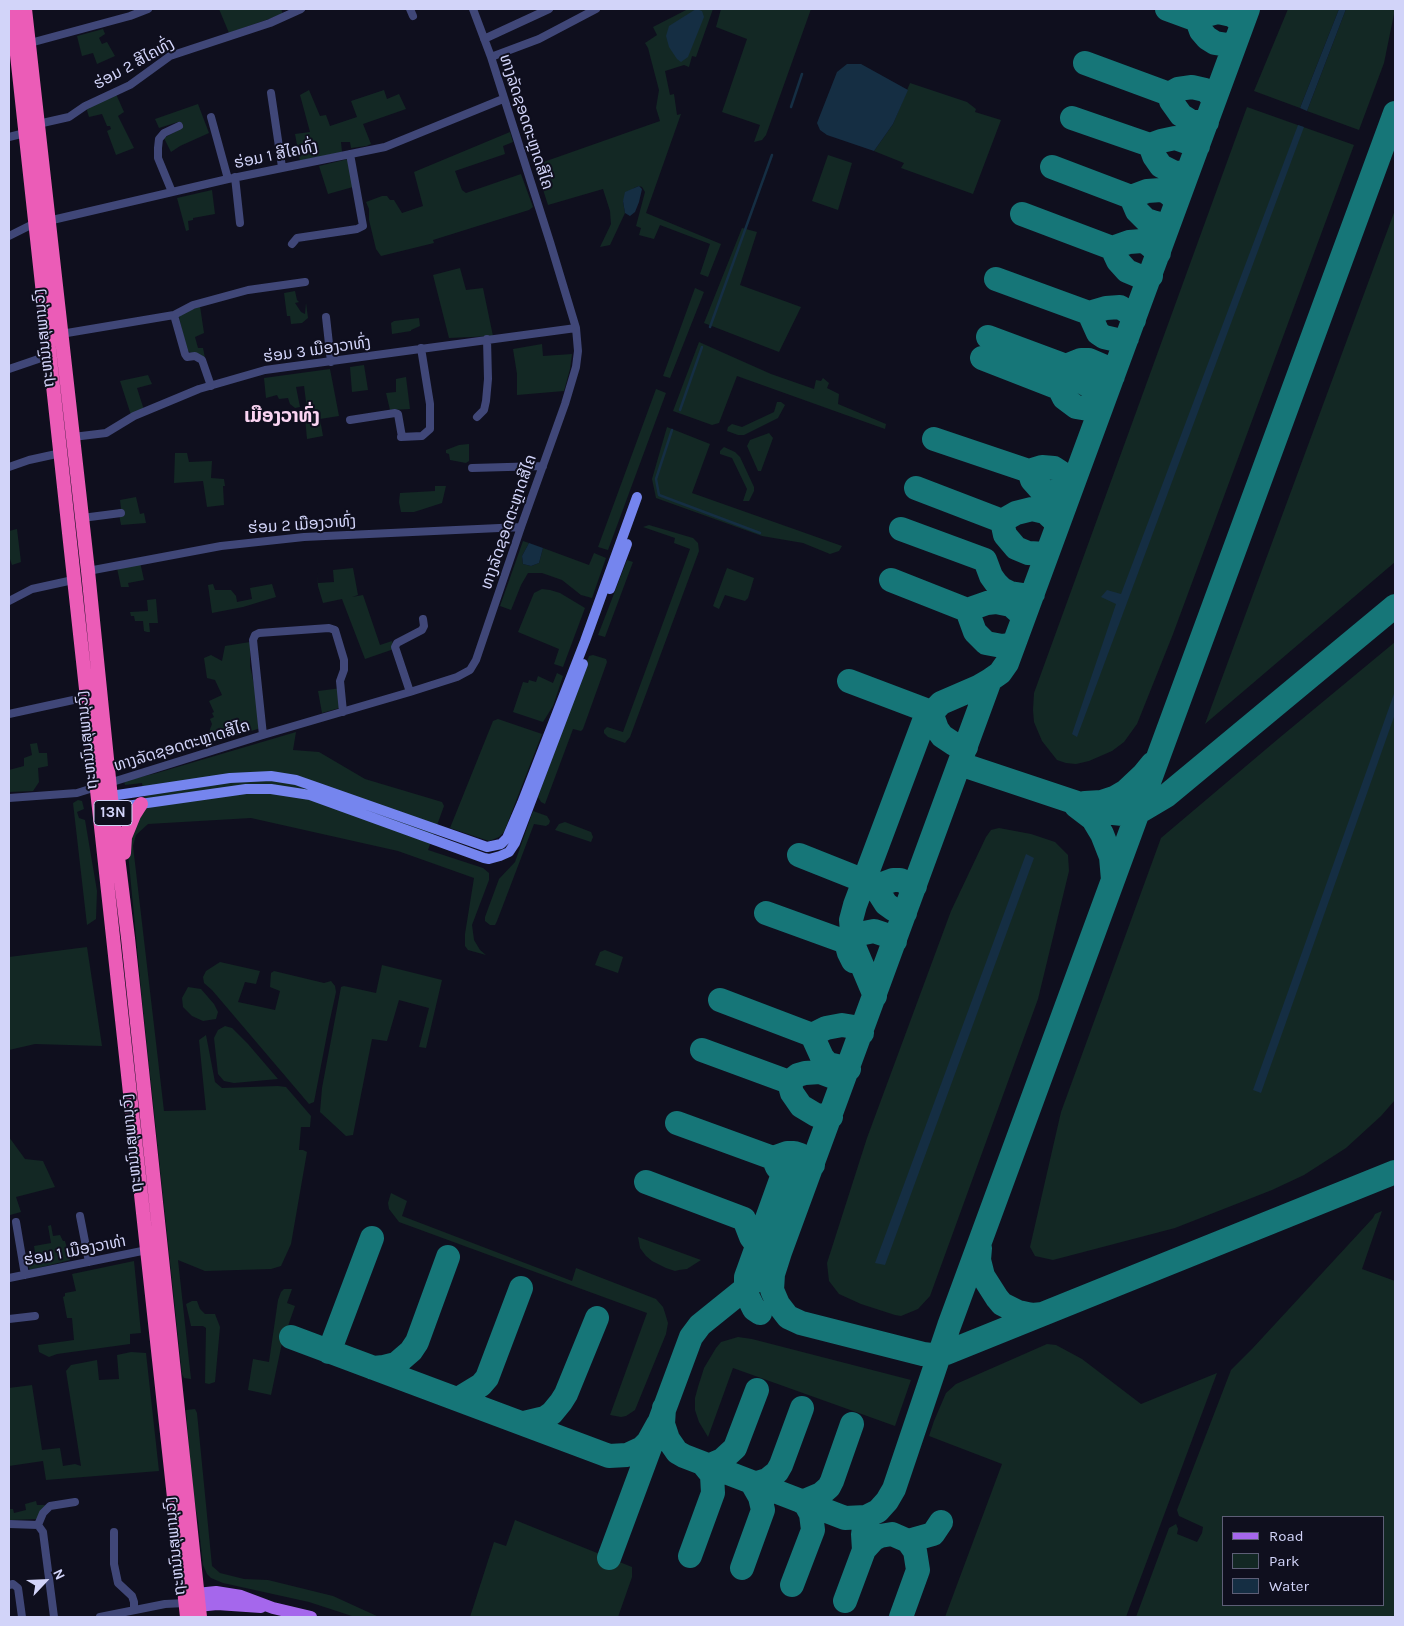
<!DOCTYPE html>
<meta charset="utf-8">
<style>
body{margin:0}
#map{position:relative;width:1404px;height:1626px;overflow:hidden;background:#0f0f1e;font-family:Karla,sans-serif}
canvas{display:block}
.frame{position:absolute;inset:0;border:10px solid #d2d4f9;pointer-events:none}
.legend{position:absolute;left:1222px;top:1516px;width:162px;height:90px;box-sizing:border-box;background:#0f0f1e;border:1px solid #5d5e76;margin:0;padding:6px 9px;list-style:none;font-size:15px;color:#d2d4f9}
.legend li{display:flex;align-items:center;gap:10px;height:25px}
.legend b{width:25px;border:1px solid #5d5e76}
.north{position:absolute;left:20px;top:1556px;width:50px;height:50px;-webkit-text-stroke:4px #0f0f1e;paint-order:stroke;rotate:65deg;font-size:14px;font-weight:700;line-height:20px;text-align:center;color:#d2d4f9}
.north::after{content:'';display:block;margin:auto;width:18px;height:22px;background:#d2d4f9;clip-path:polygon(50% 0,100% 100%,50% 72%,0 100%)}
</style>
<div id="map">
<canvas width="1404" height="1626"></canvas>
<div class="frame"></div>
<ul class="legend">
<li><b style="height:6px;background:#a567ec"></b>Road</li>
<li><b style="height:14px;background:#132824"></b>Park</li>
<li><b style="height:14px;background:#152e43"></b>Water</li>
</ul>
<div class="north">N</div>
</div>
<script>
const ctx = document.querySelector('canvas').getContext('2d');
ctx.lineJoin = 'round';
function fillPath(path, color) {
  ctx.fillStyle = color;
  ctx.fill(path, 'evenodd');
}
function shape(rows) {
  const path = new Path2D();
  for (const r of rows) {
    path.moveTo(r[0], r[1]);
    for (let i = 2; i < r.length; i += 2) path.lineTo(r[i], r[i + 1]);
  }
  return path;
}
function stroke(path, color, width, dash) {
  ctx.strokeStyle = color;
  ctx.lineWidth = width;
  ctx.lineCap = dash ? 'butt' : 'round';
  ctx.setLineDash(dash || []);
  ctx.stroke(path);
}
function drawText(font, color, halo, rows, align = 'center') {
  ctx.font = font + ' Karla,"Noto Sans Lao",sans-serif';
  ctx.lineWidth = 4;
  ctx.setLineDash([]);
  ctx.textBaseline = 'middle';
  ctx.strokeStyle = halo;
  ctx.fillStyle = color;
  for (const [text, x, y, turn = 0] of rows) {
    ctx.save();
    ctx.translate(x, y);
    ctx.rotate((+turn || 0) * Math.PI / 180);
    ctx.textAlign = isNaN(turn) ? turn : align;
    if (halo) ctx.strokeText(text, 0, 0);
    ctx.fillText(text, 0, 0);
    ctx.restore();
  }
}
const green = shape([
 [219,9,281,9,283,14,229,33],
 [688,9,713,9,696,57,692,56,689,67,684,65,665,71,670,95,674,94,677,115,681,114,646,213,721,244,708,277,700,274,710,244,660,225,654,239,639,235,641,228,636,226,645,192,642,187,639,186,634,188,623,201,625,213,610,245,600,247,611,224,610,211,603,189,548,205,535,165,660,121,656,108,659,90,648,48,645,43,657,35,653,27],
 [721,9,811,9,766,135,762,140,754,142,760,125,722,112,747,39,716,27],
 [1288,9,1339,9,1300,108,1254,91],
 [1346,9,1395,9,1384,63,1359,130,1307,111],
 [103,29,105,34,99,38,102,44,107,42,115,56,97,64,93,53,82,56,77,36],
 [910,83,967,102,976,109,975,112,1001,120,973,194,901,168,904,163,874,151,893,124],
 [309,90,320,116,326,115,330,126,357,117,351,101,384,90,387,99,399,94,406,109,363,124,371,144,366,146,351,148,350,142,341,142,342,152,300,161,295,134,310,132,300,95],
 [116,94,124,112,118,116,134,148,116,155,107,131,111,129,110,126,107,126,102,114,89,117,86,107],
 [198,104,209,133,180,146,171,152,164,138,182,128,178,122,159,128,155,119],
 [1247,107,1354,145,1173,634,1137,724,1124,742,1112,751,1089,761,1076,764,1066,763,1057,760,1042,741,1034,722,1033,710,1034,693],
 [510,132,513,142,503,146,505,154,455,171,462,190,466,193,521,174,533,207,529,210,433,240,434,243,381,256,376,249,369,220,369,209,366,202,382,196,387,196,390,200,394,200,402,213,423,206,414,172],
 [828,155,852,163,838,210,812,201],
 [348,159,353,187,328,194,319,166],
 [212,190,215,214,193,218,193,220,188,221,189,230,186,231,177,198],
 [1395,210,1395,562,1205,724],
 [742,228,757,232,740,285,801,307,779,352,704,323],
 [460,268,466,290,483,288,493,336,449,338,433,275],
 [695,288,704,292,670,378,663,376],
 [295,291,297,300,299,302,295,303,301,312,305,314,306,303,308,318,302,323,291,324,290,316,287,316,284,293],
 [200,306,204,333,195,337,198,348,203,348,205,358,187,351,179,317,180,316,179,313],
 [419,318,420,326,411,330,411,331,392,334,391,323,394,321],
 [699,342,771,374,814,389,816,380,821,381,823,378,829,383,827,388,839,394,838,404,886,424,885,429,737,376,719,423,712,425,673,411],
 [542,344,543,356,572,354,570,369,564,391,517,395,517,374,513,349],
 [364,365,368,390,352,392,350,367],
 [330,369,339,416,320,419,323,436,307,439,305,418,308,417,304,386,296,387,300,407,295,408,290,404,288,398,279,399,277,395,266,398,264,378],
 [148,375,152,384,137,388,144,410,131,415,120,381],
 [406,377,410,409,390,410,386,393,396,392,396,379],
 [656,389,666,393,608,550,598,547],
 [777,402,781,402,785,405,778,418,744,435,738,435,727,431,728,427,732,424,742,427,774,412],
 [667,427,710,444,692,493,842,546,839,551,830,554,803,543,762,536,656,498,652,479],
 [769,433,773,438,761,471,758,471,747,446,750,440],
 [469,444,469,461,466,463,450,460,449,454,446,453,446,450,459,445],
 [724,447,735,452,740,457,754,487,754,491,749,501,743,501,747,489,732,458,720,454,720,451],
 [175,453,187,453,189,462,212,461,211,478,224,479,225,486,223,486,224,505,207,507,203,481,174,483],
 [435,486,446,486,442,503,414,512,401,512,399,502,400,493,435,491],
 [136,497,140,514,144,513,146,523,121,525,118,509,121,509,120,500],
 [649,525,693,538,698,543,699,551,630,737,625,743,608,737,604,733,604,730,607,727,623,732,690,549,674,543,675,538,643,527],
 [17,529,21,562,12,565,9,556,9,531],
 [523,541,529,543,522,556,523,564,531,566,539,563,543,548,589,565,594,553,606,558,592,598,581,595,562,580,542,573,528,573,521,585,511,610,500,606],
 [627,560,633,562,605,637,598,635],
 [140,562,144,580,128,583,129,587,121,587,117,568],
 [353,568,358,595,352,597,363,595,380,645,392,641,394,649,365,659,342,599,323,603,318,586,317,573,318,583,334,582,333,570],
 [727,568,754,578,748,598,745,601,725,595,719,609,713,606],
 [213,584,215,590,231,590,236,596,237,602,252,599,250,588,272,584,276,597,243,607,212,613,208,585],
 [542,589,550,590,560,593,585,608,563,667,554,664,559,649,518,632,534,593],
 [156,599,158,623,149,623,150,632,147,632,144,631,143,621,135,621,134,616,131,616,130,612,148,611,147,600],
 [250,642,250,666,255,689,261,728,204,745,212,724,210,719,214,717,212,713,214,712,209,701,222,695,215,680,207,678,204,658,211,655,222,661,225,646],
 [1395,642,1395,1100,1381,1116,1346,1148,1304,1175,1272,1190,1175,1228,1053,1260,1035,1256,1030,1247,1061,1112,1161,838,1278,739],
 [593,655,606,659,607,662,583,729,581,731,573,729,545,804,541,802,538,797,589,656],
 [557,673,563,676,553,706,543,722,513,712,523,682,528,683,529,680,536,682,538,676,553,683],
 [342,688,343,707,322,713,318,691],
 [498,719,542,734,504,832,499,837,489,841,450,828,493,721],
 [296,732,293,750,319,752,365,779,442,802,444,806,428,850,483,868,489,873,489,880,472,925,474,940,480,950,486,955,468,950,465,946,465,934,474,878,398,851,251,818,148,824,136,835,133,846,164,1111,206,1110,199,1040,206,1035,215,1082,222,1088,278,1086,286,1087,311,1116,310,1127,301,1127,299,1150,303,1150,307,1152,291,1244,281,1266,271,1269,205,1271,178,1260,191,1379,184,1378,182,1374,142,999,128,853,132,832,143,810,146,808,142,783,125,785,124,781,157,773],
 [37,743,39,753,47,753,48,766,38,768,39,782,33,791,9,792,9,770,24,766,24,758,32,755,30,744],
 [78,800,82,801,84,809,77,812,79,818,85,820,97,891,96,919,87,925,73,803],
 [533,811,547,816,550,821,549,824,546,826,534,824,497,921,495,925,490,925,485,921,485,917,499,879,515,862],
 [565,822,591,832,593,837,591,842,555,830,559,824],
 [999,828,1031,834,1055,842,1068,855,1069,871,1038,999,930,1296,918,1309,901,1316,895,1315,861,1304,839,1294,829,1281,827,1263,867,1138,951,911,986,837,991,830],
 [87,947,102,1046,35,1044,9,1050,9,957],
 [605,950,623,957,618,973,595,965,600,952],
 [220,962,260,971,256,984,245,982,238,1002,275,1010,280,991,270,987,271,973,274,971,324,983,331,981,335,986,336,992,329,1024,314,1102,309,1104,212,990,204,983,203,977,206,971],
 [382,965,442,980,426,1048,419,1047,429,1008,399,1000,387,1041,372,1039,353,1135,346,1136,320,1112,322,1088,341,987,344,986,376,993],
 [188,987,201,989,214,1004,218,1012,216,1019,203,1021,192,1016,183,1007,182,998],
 [225,1026,232,1028,248,1044,278,1079,234,1083,224,1081,218,1074,214,1038,218,1030],
 [9,1137,25,1159,43,1161,55,1187,16,1197,21,1212,10,1215],
 [391,1193,407,1201,402,1216,572,1281,576,1268,656,1299,663,1307,665,1313,668,1323,666,1334,635,1410,626,1416,621,1417,610,1415,647,1313,399,1222,389,1209,388,1203],
 [1382,1211,1362,1269,1395,1281,1395,1617,1136,1617,1169,1528,1176,1524,1178,1529,1177,1534,1197,1542,1202,1533,1203,1527,1179,1516,1177,1510,1231,1370,1252,1349,1373,1218,1375,1214],
 [1383,1517,1383,1605,1223,1605,1223,1517],
 [51,1225,53,1236,60,1235,63,1241,65,1241,70,1260,30,1270,26,1261,36,1259,34,1246,51,1243,48,1226],
 [638,1237,701,1260,687,1269,679,1270,675,1271,666,1268,652,1261,646,1256,640,1248],
 [134,1261,141,1333,130,1334,130,1344,57,1354,49,1357,39,1352,38,1345,74,1340,72,1318,67,1318,63,1297,65,1296,65,1293,76,1291,72,1274],
 [284,1289,292,1289,287,1303,295,1306,282,1343,271,1395,248,1390,253,1359,269,1362,278,1300,281,1292],
 [192,1301,197,1301,200,1309,205,1314,215,1314,220,1327,215,1382,209,1384,205,1383,206,1328,203,1326,191,1326,186,1304],
 [738,1337,752,1339,911,1380,895,1426,733,1368,708,1437,699,1422,695,1410,695,1398,698,1387,704,1368,716,1348,721,1342],
 [1047,1344,1056,1345,1082,1359,1141,1404,1217,1373,1126,1617,945,1617,1002,1464,929,1436,934,1421,946,1393,956,1384],
 [131,1352,146,1353,159,1471,46,1480,43,1461,9,1466,9,1388,32,1385,42,1450,60,1448,63,1466,75,1464,81,1466,66,1371,71,1365,97,1360,99,1380,119,1379,117,1355],
 [195,1409,197,1413,212,1566,220,1573,244,1579,268,1580,333,1596,379,1617,355,1617,309,1602,223,1583,211,1578,207,1574,203,1565,198,1520,192,1488,186,1410],
 [36,1501,37,1505,45,1505,38,1519,10,1520,10,1509,13,1509,14,1513,26,1510,25,1504],
 [515,1520,632,1567,632,1577,618,1617,470,1617,494,1542,506,1546]
]);
const water = shape([
 [696,9,702,11,704,17,688,57,681,62,677,59,669,47,666,36,669,26],
 [1339,9,1346,9,1307,111,1300,108],
 [847,64,861,64,908,90,893,124,874,151,827,135,820,130,817,123,837,72],
 [1298,125,1304,127,1077,737,1072,734,1116,604,1101,597,1107,590,1121,594],
 [639,186,642,189,639,202,635,212,630,216,625,213,623,201,625,192],
 [529,543,543,548,539,563,531,566,523,564,522,556],
 [1395,691,1395,714,1261,1093,1253,1090],
 [1026,854,1034,858,885,1265,875,1263]
]);
const stream = shape([
 [791,107,802,74],
 [710,327,772,155],
 [680,410,702,347],
 [672,430,656,479,659,495,760,533]
]);
const taxiway = shape([
 [1167,9,1197,20,1201,31,1207,38,1215,43,1234,46],
 [1248,9,1007,663,1000,673,990,680,780,1252,773,1274,772,1290,778,1304,788,1317,801,1323,923,1354,931,1355,946,1353,1395,1172],
 [1197,20,1203,16,1218,12,1232,15,1242,23],
 [1085,63,1169,94,1171,101,1181,115,1192,122,1207,122],
 [1169,94,1178,89,1192,87,1205,90,1215,99],
 [1072,118,1150,145,1154,156,1161,166,1175,173,1188,172],
 [1150,145,1161,141,1175,138,1198,146],
 [1052,167,1131,197],
 [1022,214,1112,248,1118,261,1127,271,1139,276,1151,276],
 [1169,223,1158,224,1146,220,1137,211,1131,197,1147,191,1161,190,1167,192,1177,201],
 [1112,248,1129,242,1142,241,1147,243,1159,253],
 [996,279,1089,313,1098,333,1104,337,1117,340,1127,338],
 [1089,313,1106,308,1120,307,1129,313,1134,320],
 [988,337,1066,366,1077,379,1091,387,1103,388,1109,386],
 [982,358,1059,388,1064,398,1076,407,1088,409,1101,408],
 [1066,366,1081,360,1089,360,1103,366,1113,376],
 [934,439,1029,471,1032,480,1040,489,1048,492,1061,495,1069,494],
 [1029,471,1042,467,1054,468,1074,481],
 [916,488,1002,521,1005,535,1016,548,1028,553,1047,554],
 [1002,521,1016,513,1032,509,1045,512,1058,524],
 [901,529,985,560,991,576,996,583,1002,589,1010,593,1023,595,1033,594],
 [891,580,967,610,975,632,986,643,1002,646,1014,644],
 [967,610,987,603,996,602,1011,605,1020,613],
 [849,681,931,712,937,729,942,736,954,744,966,747],
 [960,764,1104,812,1123,814,1139,812,1166,796,1395,606],
 [1085,803,1102,802,1114,798,1126,791,1143,775,1152,764],
 [1076,806,1093,819,1102,834,1111,857,1113,880],
 [799,855,877,886,879,893,886,904,893,909,905,913],
 [877,886,893,880,900,880,915,886],
 [766,913,846,942,849,953,853,961],
 [846,942,859,934,874,931,886,935,895,941],
 [875,996,853,944,851,920,855,905,924,721,941,703,978,687,990,680],
 [720,1000,812,1035,822,1057,828,1064,849,1069],
 [812,1035,826,1028,842,1025,854,1027,862,1033],
 [702,1050,789,1082,792,1093,801,1106,816,1115,831,1117],
 [789,1082,798,1075,805,1073,820,1072,836,1078,841,1082],
 [677,1123,773,1158,777,1167,783,1174,797,1179],
 [773,1158,787,1153,794,1153,800,1155,813,1165],
 [646,1182,744,1219,751,1237,757,1245,768,1251,780,1252],
 [980,1248,979,1260,983,1276,997,1298,1002,1304,1018,1312,1032,1315,1043,1314],
 [760,1313,754,1309,746,1293,746,1277,783,1174],
 [291,1337,609,1456,627,1455,642,1448,648,1442,658,1424],
 [329,1352,372,1238],
 [373,1368,384,1367,396,1364,411,1351,417,1342,448,1257],
 [458,1399,481,1385,487,1378,521,1288],
 [664,1408,663,1424,668,1439,677,1452,684,1456,845,1518,866,1517,878,1511,887,1501,894,1489,949,1326,1395,113],
 [524,1423,545,1418,552,1413,561,1402,566,1394,597,1318],
 [708,1466,722,1460,735,1448,757,1390],
 [754,1484,767,1480,777,1472,781,1465,802,1408],
 [802,1502,821,1494,829,1487,832,1481,852,1424],
 [908,1541,933,1534,941,1522],
 [864,1550,874,1539,880,1536,892,1534,908,1541,915,1551,918,1570,901,1617],
 [690,1556,713,1493,712,1475,703,1464],
 [609,1558,691,1337,700,1325,762,1275,776,1257],
 [742,1568,763,1510,760,1497,752,1483],
 [792,1585,813,1530,811,1514,805,1503],
 [845,1601,864,1550,863,1534]
]);
const street = shape([
 [410,9,413,16],
 [484,39,549,9],
 [30,43,130,16,148,9],
 [491,57,539,39,596,9],
 [271,93,282,167],
 [211,117,228,179],
 [38,124,69,117,85,106,130,85,170,56,270,23,301,9],
 [9,137,25,133],
 [235,177,240,223],
 [172,192,158,158,158,148,159,139,164,133,179,126],
 [48,221,228,179,385,147,503,99],
 [9,236,35,223],
 [292,244,297,238,357,229,363,226,350,154],
 [174,315,185,354,187,357,195,356,202,360,211,386],
 [326,317,331,362],
 [61,334,174,315,193,305,248,290,305,282],
 [9,369,50,355],
 [477,417,484,410,486,401,488,379,487,339],
 [350,420,395,413,398,414,402,437],
 [73,437,106,433,134,416,199,389,265,370,576,328],
 [401,437,422,436,430,429,430,404,421,348],
 [9,467,29,460,61,453],
 [472,468,543,466],
 [82,518,121,513],
 [88,571,221,546,304,537,521,527],
 [9,601,32,589,73,580],
 [410,692,395,647,397,643,422,630,424,626,423,619],
 [9,714,87,697],
 [263,735,253,640,255,635,259,633,329,628,335,630,344,660,344,670,340,681,343,712],
 [9,798,77,793,263,735,410,692,457,677,470,670,476,660,521,527,565,404,576,367,578,351,576,328,550,242,491,57,473,9],
 [80,1216,89,1262],
 [16,1222,25,1275],
 [9,1278,147,1250],
 [9,1319,35,1316],
 [9,1524,38,1525],
 [38,1525,43,1532,54,1617],
 [38,1525,43,1513,50,1506,75,1502],
 [114,1532,114,1564,118,1583,132,1596,134,1602,134,1610],
 [9,1585,13,1584,18,1588,22,1617],
 [100,1617,165,1604,185,1603]
]);
const secondary = shape([
 [610,589,627,544],
 [104,797,230,778,271,776,296,780,487,847,501,844,507,838,522,803,585,641,637,497],
 [105,809,246,789,271,789,310,795,484,858,489,859,500,856,509,852,515,843,583,664]
]);
const primary = shape([
 [187,1595,216,1592,241,1596,273,1608,311,1617],
 [188,1607,217,1604,261,1607]
]);
const highway = shape([
 [12,9,187,1617],
 [25,9,88,571,112,808,128,938,200,1617],
 [124,853,125,837,134,815,141,804]
]);
const shields = [
 [113,813,38]
];
const shieldNames = [
 ["13N",113,813]
];
const streetNames = [
 ["ຮ່ອມ 2 ສີໄຄທົ່ງ",134,64,-29],
 ["ທາງລັດຊອດຕະຫຼາດສີໄຄ",526,122,72],
 ["ຮ່ອມ 1 ສີໄຄທົ່ງ",276,155,-12],
 ["ຖະຫນົນສຸພານຸວົງ",44,338,-96],
 ["ຮ່ອມ 3 ເມືອງວາທົ່ງ",317,350,-8],
 ["ທາງລັດຊອດຕະຫຼາດສີໄຄ",509,522,-71],
 ["ຮ່ອມ 2 ເມືອງວາທົ່ງ",302,525,-4],
 ["ຖະຫນົນສຸພານຸວົງ",87,740,-96],
 ["ທາງລັດຊອດຕະຫຼາດສີໄຄ",182,746,-17],
 ["ຖະຫນົນສຸພານຸວົງ",132,1143,-96],
 ["ຮ່ອມ 1 ເມືອງວາທ່າ",75,1251,-11],
 ["ຖະຫນົນສຸພານຸວົງ",175,1546,-96]
];
const quarterNames = [
 ["ເມືອງວາທົ່ງ",282,417]
];
fillPath(green, '#132824');
fillPath(water, '#152e43');
stroke(stream, '#152e43', 2.5);
stroke(taxiway, '#167678', 24);
stroke(street, '#404778', 8);
stroke(secondary, '#7585ee', 10);
stroke(primary, '#a567ec', 12);
stroke(highway, '#eb5cb7', 14);
for (const [x, y, w] of shields) {
  const box = new Path2D();
  box.roundRect(x - w / 2, y - 12.5, w, 25, 4);
  ctx.fillStyle = '#0f0f1e';
  ctx.fill(box);
  stroke(box, '#d2d4f9', 1);
}
drawText('bold 15px', '#d2d4f9', null, shieldNames);
drawText('16px', '#d2d4f9', '#0f0f1e', streetNames);
drawText('bold 19px', '#fad4f2', '#0f0f1e', quarterNames);
</script>
